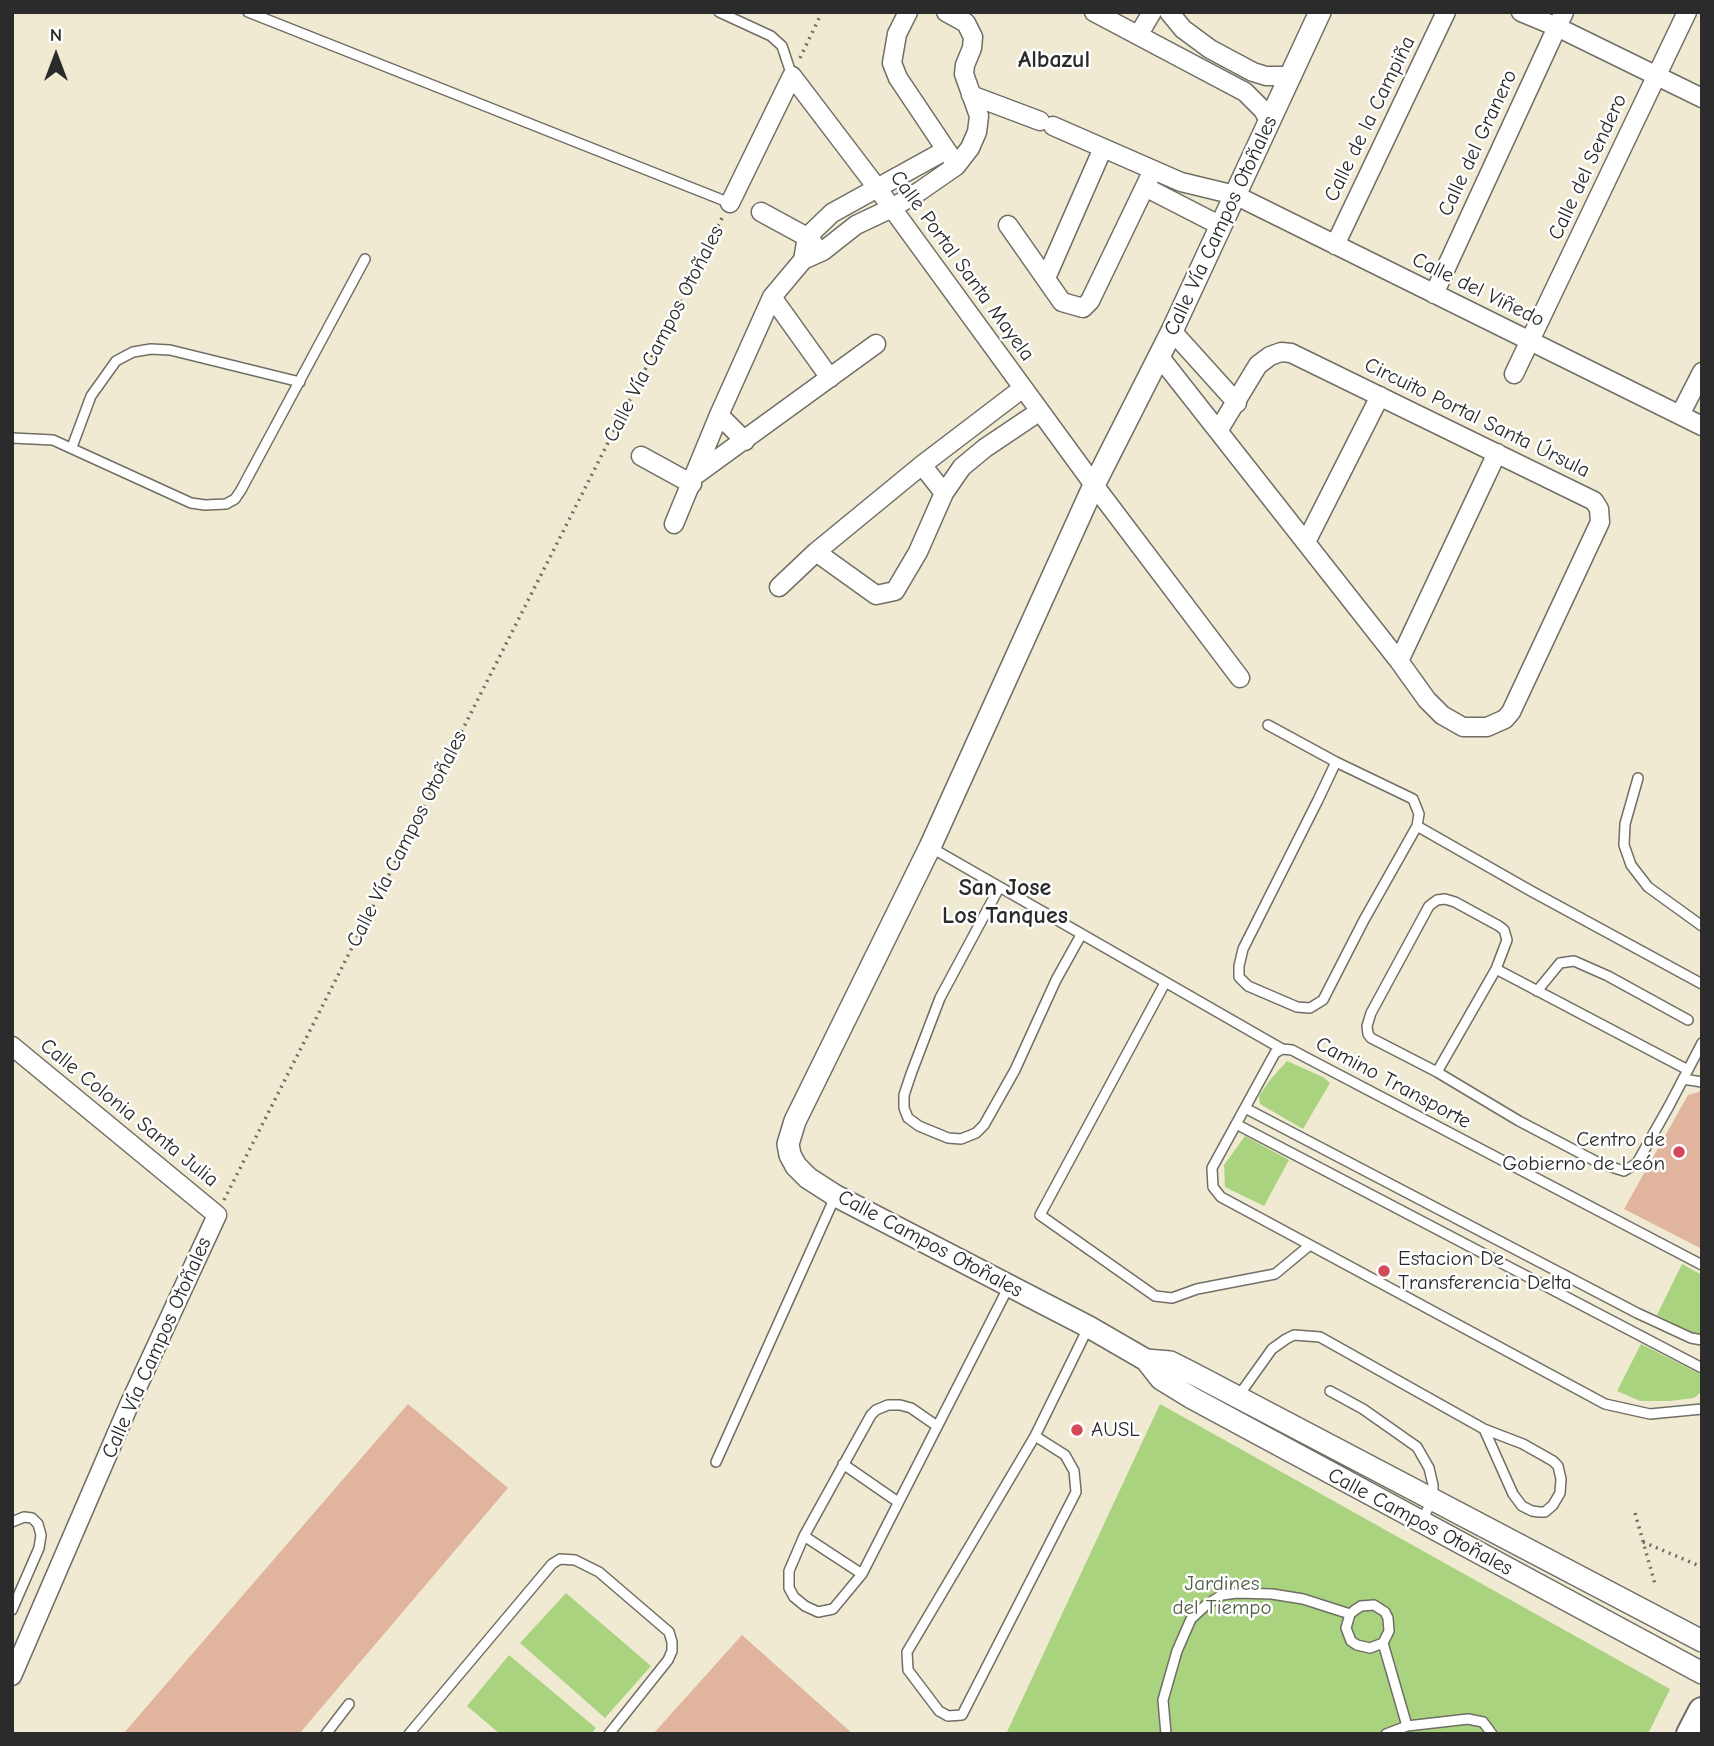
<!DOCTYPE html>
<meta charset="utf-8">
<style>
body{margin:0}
#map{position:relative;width:1714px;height:1746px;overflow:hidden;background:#f0ead2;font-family:"Comic Neue",sans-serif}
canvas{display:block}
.frame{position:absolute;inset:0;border:14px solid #2b2b2b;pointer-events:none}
.north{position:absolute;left:21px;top:21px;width:70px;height:70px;-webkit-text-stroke:5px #fff;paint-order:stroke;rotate:0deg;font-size:19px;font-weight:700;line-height:28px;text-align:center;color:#2b2b2b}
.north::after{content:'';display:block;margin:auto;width:24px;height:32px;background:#2b2b2b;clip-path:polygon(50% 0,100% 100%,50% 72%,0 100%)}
</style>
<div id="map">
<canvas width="1714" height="1746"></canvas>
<div class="frame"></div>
<div class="north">N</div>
</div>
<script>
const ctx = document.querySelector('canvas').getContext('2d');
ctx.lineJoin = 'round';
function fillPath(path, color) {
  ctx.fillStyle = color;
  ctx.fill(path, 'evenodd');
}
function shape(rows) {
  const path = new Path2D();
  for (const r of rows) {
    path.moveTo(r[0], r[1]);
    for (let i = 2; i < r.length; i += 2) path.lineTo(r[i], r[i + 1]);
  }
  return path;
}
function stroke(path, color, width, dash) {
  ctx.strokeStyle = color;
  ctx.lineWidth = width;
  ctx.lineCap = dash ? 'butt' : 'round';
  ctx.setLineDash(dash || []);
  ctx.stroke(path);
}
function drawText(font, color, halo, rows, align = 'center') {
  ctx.font = font + ' "Comic Neue",sans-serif';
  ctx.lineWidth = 5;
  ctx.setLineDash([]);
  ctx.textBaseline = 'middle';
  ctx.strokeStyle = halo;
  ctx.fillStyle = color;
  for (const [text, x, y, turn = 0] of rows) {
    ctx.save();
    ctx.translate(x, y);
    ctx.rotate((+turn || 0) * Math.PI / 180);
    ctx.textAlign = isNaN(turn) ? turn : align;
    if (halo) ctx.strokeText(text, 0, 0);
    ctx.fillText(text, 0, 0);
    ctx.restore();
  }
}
const green = shape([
 [1287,1061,1323,1077,1330,1083,1303,1129,1260,1104,1259,1096,1270,1080],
 [1245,1136,1289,1160,1264,1206,1225,1187,1224,1165],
 [1682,1264,1702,1275,1702,1336,1692,1334,1657,1315],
 [1641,1344,1702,1375,1702,1391,1694,1398,1670,1401,1640,1401,1617,1391],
 [1160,1404,1670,1689,1648,1734,1006,1734],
 [566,1593,651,1666,605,1718,520,1643],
 [509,1655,596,1728,591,1734,500,1734,467,1706]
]);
const building = shape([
 [1702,1091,1702,1249,1624,1209,1688,1095],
 [408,1404,508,1488,299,1734,123,1734],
 [742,1635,853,1734,653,1734]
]);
const path = shape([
 [800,58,822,12],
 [224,1200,722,218],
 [1635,1513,1655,1584],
 [1643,1542,1702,1567]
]);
const service = shape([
 [248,12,730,203],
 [719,12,771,36,782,46,792,76],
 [12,438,53,440,191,503,205,505,226,504,235,499,241,490,365,259],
 [72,447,91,396,116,361,133,352,151,349,170,350,300,382],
 [1268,725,1336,762,1413,799,1419,814,1417,826,1364,920,1323,1000,1310,1008,1297,1007,1248,986,1239,977,1239,966,1243,949,1318,800,1336,762],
 [1638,778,1625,824,1624,845,1631,865,1648,887,1702,926],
 [1417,826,1531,891,1702,984],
 [930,847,1282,1049,1292,1050,1307,1058,1702,1265],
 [999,888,940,998,911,1074,904,1095,904,1108,908,1118,919,1126,948,1138,961,1139,976,1133,984,1125,1015,1070,1056,980,1081,935],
 [1496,969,1688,1070],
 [1165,983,1040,1215,1155,1296,1172,1298,1197,1289,1275,1274,1310,1245],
 [1537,991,1560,963,1574,961,1608,976,1688,1020],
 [1282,1049,1275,1053,1212,1168,1213,1187,1221,1197,1605,1404,1650,1414,1702,1409],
 [1437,1072,1496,969,1507,940,1504,930,1499,926,1455,902,1445,899,1437,900,1429,906,1371,1013,1367,1026,1368,1034,1371,1038,1437,1072,1519,1121,1599,1163,1624,1171,1637,1163,1669,1106,1702,1043],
 [1683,1079,1702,1082],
 [1245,1108,1637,1313,1691,1338,1702,1340],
 [1236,1124,1702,1368],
 [1330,1391,1363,1409,1417,1447,1429,1468,1433,1485,1433,1498,1422,1521],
 [1237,1398,1272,1349,1286,1339,1294,1335,1320,1337,1484,1429,1523,1444,1553,1461,1558,1466,1561,1479,1560,1493,1553,1505,1545,1512,1539,1512,1532,1511,1522,1506,1513,1494,1484,1429],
 [937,1426,911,1408,900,1405,888,1405,876,1410,871,1415,804,1536,789,1571,789,1588,794,1597,805,1606,818,1612,833,1609,862,1574,1009,1286],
 [1035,1436,1065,1455,1074,1471,1076,1492,962,1715,948,1716,939,1711,908,1670,907,1652,1035,1436,1088,1328],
 [716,1462,835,1197],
 [843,1464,898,1502],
 [12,1522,24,1517,32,1518,38,1524,41,1535,39,1548,12,1610],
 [804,1536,862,1574],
 [1383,1643,1370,1648,1357,1645,1351,1641,1346,1628,1350,1614,1355,1610,1361,1606,1374,1605,1385,1612,1388,1618,1389,1631,1383,1643,1407,1726],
 [326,1734,349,1704],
 [409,1734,552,1564,560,1559,575,1560,599,1572,669,1632,672,1642,672,1651,668,1660,609,1734],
 [1166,1734,1163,1700,1177,1651,1191,1619,1206,1605,1222,1595,1237,1593,1272,1594,1303,1599,1350,1614],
 [1386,1734,1407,1726,1468,1719,1483,1722,1492,1734]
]);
const minor = shape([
 [908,12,897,34,892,63,898,78,951,157],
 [1094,12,1245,92,1263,110,1269,121],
 [1169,12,1183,29,1210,49,1253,72,1266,76,1292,76],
 [1521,12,1557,27,1702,98],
 [1139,34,1152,12],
 [971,95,1040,121],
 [1053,126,1181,182,1235,195,1702,426],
 [1145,187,1221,226],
 [730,203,792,76,878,189,1094,485,1240,678],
 [761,212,807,237,814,244],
 [1008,225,1062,302,1083,308,1090,301,1153,170],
 [1335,245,1446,12],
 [803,260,807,237,832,213,946,150],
 [1046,278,1103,148],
 [1434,294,1564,12],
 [772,297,830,378],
 [1172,331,1237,403],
 [1159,356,1399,661,1427,700,1442,715,1463,727,1487,727,1505,719,1511,712,1600,522,1599,509,1594,501,1291,353,1281,352,1270,356,1258,365,1218,431],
 [1514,374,1687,12],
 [719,415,745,441],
 [1680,415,1702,372],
 [641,456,692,484],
 [922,465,944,493],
 [697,474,876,344],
 [674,524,719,415,772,297,803,260,823,251,856,225,892,208,920,191,956,166,970,148,977,132,979,116,964,74,965,65,972,48,973,37,966,23,946,12],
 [1306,542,1380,396],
 [816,552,876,595,895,591,918,552,944,493,962,467,985,448,1040,411],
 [779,587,816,552,922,465,1023,388],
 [1399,661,1497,453],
 [12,1046,217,1215,129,1405,12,1676]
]);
const tertiary = shape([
 [1320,12,1172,331,1094,485,930,847,795,1121,788,1144,790,1155,796,1166,808,1178,836,1196,1089,1327,1146,1360,1161,1379,1192,1398,1702,1673],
 [1146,1360,1170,1362,1190,1372,1702,1641]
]);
const primary = shape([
 [1690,1734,1702,1711]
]);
const markers = [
 [1679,1152,7,"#d1495b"],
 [1384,1271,7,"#d1495b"],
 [1077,1430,7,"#d1495b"]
];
const streetNames = [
 ["Calle de la Campiña",1370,119,-64],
 ["Calle del Granero",1478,143,-65],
 ["Calle del Sendero",1588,167,-65],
 ["Calle Vía Campos Otoñales",1221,226,-65],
 ["Calle Portal Santa Mayela",962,266,54],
 ["Calle del Viñedo",1478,290,26],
 ["Calle Vía Campos Otoñales",664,334,-63],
 ["Circuito Portal Santa Úrsula",1477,418,26],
 ["Calle Vía Campos Otoñales",407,839,-63],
 ["Camino Transporte",1393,1083,28],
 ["Calle Colonia Santa Julia",129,1113,39],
 ["Calle Campos Otoñales",930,1244,28],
 ["Calle Vía Campos Otoñales",157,1348,-66],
 ["Calle Campos Otoñales",1420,1522,28]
];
const poiNames = [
 ["Centro de",1665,1140,"right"],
 ["Gobierno de León",1665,1164,"right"],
 ["Estacion De",1398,1259],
 ["Transferencia Delta",1398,1283],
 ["AUSL",1091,1430]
];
const parkNames = [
 ["Jardines",1222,1584],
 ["del Tiempo",1222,1608]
];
const quarterNames = [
 ["Albazul",1054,60],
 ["San Jose",1005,888],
 ["Los Tanques",1005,916]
];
fillPath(green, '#a9d37f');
fillPath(building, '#e1b49d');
stroke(service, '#706e65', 12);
stroke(minor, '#706e65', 21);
stroke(tertiary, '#706e65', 24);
stroke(primary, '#706e65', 30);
stroke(path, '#706e65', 3.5, [2, 5]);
stroke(service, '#fff', 9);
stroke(minor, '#fff', 18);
stroke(tertiary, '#fff', 21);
stroke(primary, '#fff', 26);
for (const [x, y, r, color] of markers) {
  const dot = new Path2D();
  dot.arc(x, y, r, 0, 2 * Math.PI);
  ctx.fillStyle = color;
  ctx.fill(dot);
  stroke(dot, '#fff', 2.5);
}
drawText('21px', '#2b2b2b', '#fff', streetNames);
drawText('21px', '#2b2b2b', '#fff', poiNames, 'left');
drawText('21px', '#515d44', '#fff', parkNames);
drawText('bold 24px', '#2b2b2b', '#fff', quarterNames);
</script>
